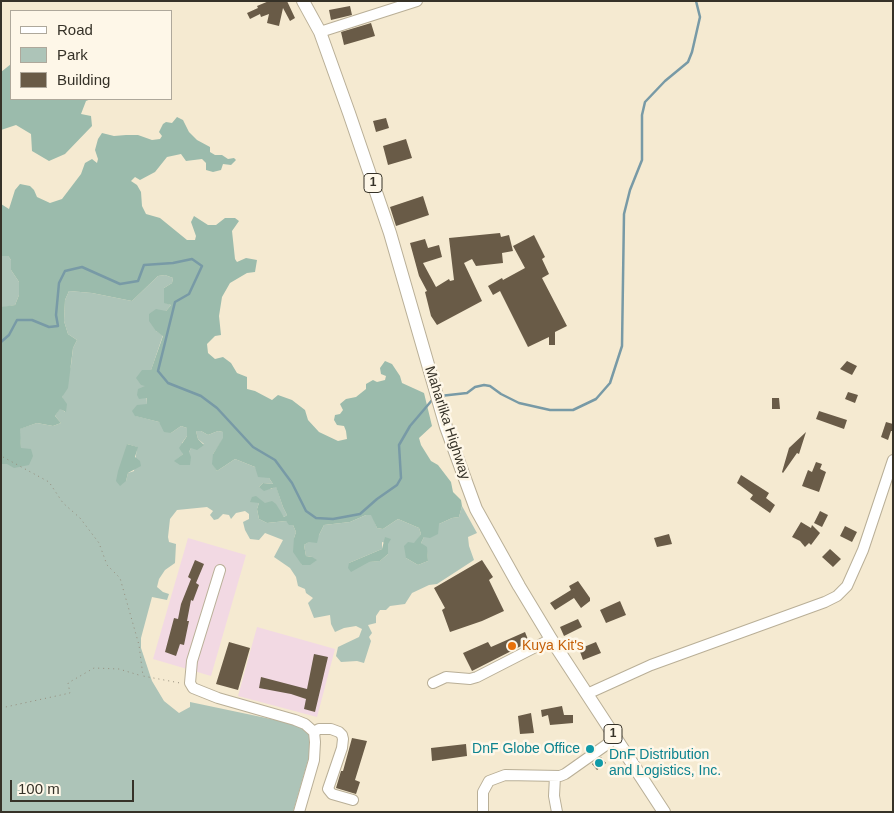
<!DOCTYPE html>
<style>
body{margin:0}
#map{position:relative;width:894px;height:813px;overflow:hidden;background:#f5ead1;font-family:Helvetica,sans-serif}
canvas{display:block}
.frame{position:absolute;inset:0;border:2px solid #363228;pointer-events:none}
.legend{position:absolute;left:10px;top:10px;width:162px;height:90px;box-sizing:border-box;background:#fef7e8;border:1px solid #aea89b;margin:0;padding:6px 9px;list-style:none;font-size:15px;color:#363228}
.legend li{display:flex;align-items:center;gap:10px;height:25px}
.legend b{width:25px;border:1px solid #aea89b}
.scale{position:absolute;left:10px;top:780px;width:124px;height:22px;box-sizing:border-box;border:2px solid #363228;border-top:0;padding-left:6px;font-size:15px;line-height:18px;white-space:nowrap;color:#363228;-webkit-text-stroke:4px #fef7e8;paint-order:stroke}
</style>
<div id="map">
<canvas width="894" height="813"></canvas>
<div class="frame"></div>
<ul class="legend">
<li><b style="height:6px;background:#fff"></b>Road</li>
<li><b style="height:14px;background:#adc4b8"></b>Park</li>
<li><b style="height:14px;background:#695b47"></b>Building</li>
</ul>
<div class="scale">100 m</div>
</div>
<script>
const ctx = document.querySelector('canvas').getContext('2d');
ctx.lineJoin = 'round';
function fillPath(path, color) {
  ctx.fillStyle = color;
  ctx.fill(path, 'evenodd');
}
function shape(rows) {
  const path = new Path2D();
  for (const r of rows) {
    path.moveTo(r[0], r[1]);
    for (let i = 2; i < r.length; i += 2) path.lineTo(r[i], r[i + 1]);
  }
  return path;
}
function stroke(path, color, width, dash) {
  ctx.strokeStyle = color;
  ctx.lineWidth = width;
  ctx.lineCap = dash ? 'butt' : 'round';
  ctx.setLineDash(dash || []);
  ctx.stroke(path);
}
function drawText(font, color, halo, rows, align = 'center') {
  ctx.font = font + ' Helvetica,sans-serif';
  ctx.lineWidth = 5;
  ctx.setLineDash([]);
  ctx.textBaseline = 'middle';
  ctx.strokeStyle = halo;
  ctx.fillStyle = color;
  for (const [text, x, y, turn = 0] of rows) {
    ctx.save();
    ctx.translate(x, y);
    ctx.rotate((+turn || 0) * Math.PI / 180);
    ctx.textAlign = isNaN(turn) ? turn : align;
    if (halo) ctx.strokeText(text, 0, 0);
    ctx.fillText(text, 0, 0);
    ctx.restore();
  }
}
const education = shape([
 [188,538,246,555,211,676,153,659],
 [257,627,335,649,317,717,238,696]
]);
const green = shape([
 [1,256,8,256,11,260,11,270,19,282,19,295,15,305,5,307,1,307],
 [165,275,173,278,172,283,164,288,164,302,171,305,166,311,156,331,163,335,146,385,147,404,136,416,159,422,171,433,181,426,187,428,187,436,182,443,183,454,175,461,189,452,191,448,204,444,198,439,196,431,201,431,208,435,218,431,223,432,224,438,213,454,213,464,217,471,235,459,255,467,269,478,273,484,263,483,259,487,271,489,276,486,283,507,287,515,284,517,280,512,265,503,259,503,257,509,259,519,267,523,286,521,293,525,296,532,294,538,302,565,312,557,306,556,304,545,319,535,324,525,350,522,366,515,372,515,377,528,383,529,398,519,419,528,421,534,406,558,418,565,428,561,427,552,421,543,424,537,439,524,452,518,459,517,462,506,477,533,468,537,469,546,474,560,437,584,429,585,412,593,405,604,390,606,386,610,380,610,376,616,376,623,368,625,372,633,369,637,371,641,364,663,357,661,341,662,336,656,338,647,359,637,362,629,356,626,344,628,335,632,331,624,330,615,314,618,308,603,313,598,306,593,305,589,298,586,296,577,290,568,274,557,283,540,265,533,259,540,250,539,245,530,243,522,249,519,249,514,245,511,236,513,231,519,229,515,223,514,218,519,214,520,210,515,213,511,207,507,177,510,170,519,168,537,169,542,176,544,175,563,165,570,159,579,157,587,163,592,169,594,167,600,152,597,141,638,141,648,152,681,164,701,179,713,190,707,190,702,290,723,306,729,311,738,311,750,293,812,1,812,1,464,7,464,21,448,19,429,37,423,53,426,61,423,55,416,60,408,65,412,62,397,71,365,73,348,77,340,68,334,64,321,65,300,69,291,92,293,132,301,158,276],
 [127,444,137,447,134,471,128,473,126,481],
 [382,542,388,544,388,554,380,561,349,563,382,549]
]);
const forest = shape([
 [11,64,11,99,91,99,86,101,81,114,91,116,92,126,65,154,49,161,32,151,31,134,16,125,1,130,1,72],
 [177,117,183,120,189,132,197,140,210,147,210,152,215,155,222,155,228,159,234,158,236,160,231,165,223,164,221,170,213,172,206,170,206,163,202,159,186,161,181,154,167,157,155,172,140,180,135,177,131,181,137,185,141,192,142,206,146,214,160,218,187,240,195,240,196,236,191,222,194,216,208,225,216,225,225,218,235,218,239,221,232,231,235,259,237,262,246,258,257,260,255,272,247,273,230,283,222,297,219,316,221,335,215,336,207,344,208,353,215,359,223,357,231,363,237,373,247,377,247,389,255,391,272,400,278,395,292,400,305,410,308,420,319,432,338,441,347,439,346,431,344,426,337,425,334,420,335,415,340,414,343,410,340,404,346,399,356,397,366,389,366,384,373,380,377,382,385,380,386,376,381,374,380,368,385,361,392,364,400,376,402,383,424,393,432,426,419,438,421,445,431,461,438,465,451,482,453,492,461,500,462,506,459,517,452,518,439,524,438,534,430,538,424,537,421,543,427,547,428,561,418,565,406,558,404,546,408,542,414,543,421,534,419,528,398,519,383,529,377,528,371,515,366,515,350,522,324,525,319,535,317,543,309,542,304,545,306,556,312,557,317,560,310,565,302,565,293,552,294,538,296,532,293,525,289,525,286,521,267,523,259,519,257,509,259,503,250,502,252,497,256,496,265,503,272,501,276,504,284,517,287,515,283,507,276,487,264,491,259,487,263,483,273,484,269,478,258,477,255,467,235,459,217,471,212,464,213,454,223,438,223,432,218,431,208,435,201,431,196,431,198,439,204,445,197,450,191,448,189,452,191,457,190,465,180,465,174,461,183,454,179,448,187,436,187,428,181,426,171,433,164,432,159,422,135,416,132,411,137,405,147,404,147,398,139,399,137,395,138,389,145,386,141,385,136,378,142,370,151,370,163,336,156,331,149,321,149,314,156,309,166,311,171,305,164,303,164,288,172,283,173,278,165,275,158,276,132,301,92,293,69,291,65,300,64,321,68,334,77,340,73,348,68,388,62,397,67,404,66,412,60,409,55,416,61,423,53,426,37,423,20,429,21,448,31,449,33,456,29,465,14,468,7,464,1,464,1,307,15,305,19,295,19,282,11,270,11,260,8,256,1,256,1,204,9,209,15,190,20,184,30,186,34,190,37,197,50,203,62,199,81,174,85,163,92,159,97,163,98,159,95,150,98,139,102,133,114,136,126,135,138,135,152,140,160,139,162,136,159,132,163,124,166,122,172,123],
 [127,444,138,447,135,457,140,461,141,466,128,473,126,481,120,486,116,481,118,471],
 [385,537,391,539,388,544,388,554,380,561,369,562,351,572,348,568,349,563,382,549]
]);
const stream = shape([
 [1,342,9,335,17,320,32,320,49,327,58,326,56,315,59,283,65,271,82,267,120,284,138,281,144,265,173,263,192,259,202,266,189,294,175,302,158,371,168,383,201,396,217,408,253,447,275,460,292,483,306,511,316,518,333,519,360,514,377,499,397,485,401,478,399,445,410,426,433,399],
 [440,396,467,393,475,387,484,385,490,386,501,394,519,403,550,410,573,410,596,399,610,383,622,346,624,214,630,190,642,160,642,115,645,102,665,81,688,62,692,52,700,17,696,1]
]);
const building = shape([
 [269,1,287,1,295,18,290,21,283,8,279,26,267,23,269,14,261,17,260,14,250,19,247,13,258,8,257,6],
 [350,6,352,15,331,20,329,10],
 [371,23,375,36,344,45,341,32],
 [386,118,389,128,376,132,373,121],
 [406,139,412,158,388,165,383,146],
 [423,196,429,215,396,226,390,207],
 [500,233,501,237,509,235,513,251,502,253,503,263,476,266,472,259,464,263,482,301,437,325,431,316,425,292,427,291,419,276,410,243,425,239,428,248,439,245,442,257,423,263,436,287,449,279,450,281,454,280,449,238],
 [534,235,545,257,542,259,549,274,542,278,567,326,555,332,555,345,549,345,549,337,528,347,500,291,493,295,488,286,502,278,503,280,525,268,513,246],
 [847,361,857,366,852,375,840,369],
 [848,392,858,395,855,403,845,399],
 [772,398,779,398,780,409,772,409],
 [819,411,847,420,844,429,816,419],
 [886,422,893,424,893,431,891,431,888,440,881,437],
 [806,432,799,454,797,453,783,473,782,472,789,448],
 [816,462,822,464,820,469,826,472,819,492,802,486,808,470,812,472],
 [741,475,769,493,766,498,775,505,770,513,750,499,753,495,737,483],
 [820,511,828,515,822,527,814,523],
 [801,522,811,528,812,525,820,533,811,545,809,543,805,547,800,541,792,537],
 [845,526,857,532,852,542,840,536],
 [669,534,672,544,657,547,654,538],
 [830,549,841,559,833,567,822,557],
 [195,560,204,564,196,583,199,585,193,601,191,600,187,621,189,621,184,645,180,644,176,656,165,652,174,618,178,619,181,604,191,579,188,577],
 [482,560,493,577,489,580,504,611,482,621,450,632,442,610,445,608,434,588],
 [578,581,590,598,590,601,581,608,574,598,555,610,550,603,571,590,569,586],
 [620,601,626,615,606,623,600,610],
 [578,619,582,627,564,636,560,627],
 [525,632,529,642,472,671,463,653,488,642,491,647],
 [229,642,250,648,238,690,216,684],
 [596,642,601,653,583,660,579,649],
 [314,654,328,657,315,712,304,709,306,699,291,694,259,688,261,677,307,689],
 [562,706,564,715,573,715,573,723,550,725,548,715,542,717,541,710],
 [531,713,534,733,520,734,518,716],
 [352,738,367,741,355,780,360,782,356,794,336,788,341,771,343,771],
 [466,744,467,756,432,761,431,748],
 [601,757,606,763,597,770,592,764]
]);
const path = shape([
 [3,457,49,482,63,503,80,518,99,543,107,565,120,578,139,645,143,676,180,683],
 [1,708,70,693,68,683,94,668,119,669,142,676]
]);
const minor = shape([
 [320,32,417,1],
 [220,570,192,661,190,683,193,688,218,698,295,720,305,724,314,732],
 [433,683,446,677,470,679,477,677,551,639],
 [587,694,651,665,825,602,837,596,847,586,863,550,893,460],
 [314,732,319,729,331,729,339,732,342,735,343,739,342,748,328,789,332,794,353,800],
 [555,776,554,796,557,812],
 [299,812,314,760,315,742,314,732],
 [483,812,483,792,489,781,505,775,560,776,565,774,616,738]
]);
const major = shape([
 [303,1,320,32,349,113,390,233,446,427,476,509,519,586,551,639,664,812]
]);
const markers = [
 [512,646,5,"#e8710a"],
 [590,749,5,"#0f9aa8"],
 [599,763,5,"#0f9aa8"]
];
const shields = [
 [373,183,18],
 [613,734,18]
];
const shieldNames = [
 ["1",373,183],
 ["1",613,734]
];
const streetNames = [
 ["Maharlika Highway",447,423,72]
];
const foodNames = [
 ["Kuya Kit's",522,646]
];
const cultureNames = [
 ["DnF Globe Office",580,749],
 ["DnF Distribution",609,755,"left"],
 ["and Logistics, Inc.",609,771,"left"]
];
fillPath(education, '#f2d9e3');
fillPath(green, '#adc4b8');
fillPath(forest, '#9bbbac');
stroke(stream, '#789aa6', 2.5);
fillPath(building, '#695b47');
stroke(minor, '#b9af97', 12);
stroke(major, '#b9af97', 14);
stroke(path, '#958d7c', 1, [1, 4]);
stroke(minor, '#fff', 10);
stroke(major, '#fff', 12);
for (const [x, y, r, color] of markers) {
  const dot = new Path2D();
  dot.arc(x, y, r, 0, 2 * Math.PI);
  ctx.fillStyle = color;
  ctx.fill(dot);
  stroke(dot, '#fef7e8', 2);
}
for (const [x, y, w] of shields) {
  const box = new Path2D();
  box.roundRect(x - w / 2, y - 9.5, w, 19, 4);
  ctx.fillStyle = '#fef7e8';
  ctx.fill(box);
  stroke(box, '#363228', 1);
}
drawText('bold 12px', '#363228', null, shieldNames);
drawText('14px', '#363228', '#fef7e8', streetNames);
drawText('14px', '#c56008', '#fef7e8', foodNames, 'left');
drawText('14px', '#0d838f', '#fef7e8', cultureNames, 'right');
</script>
